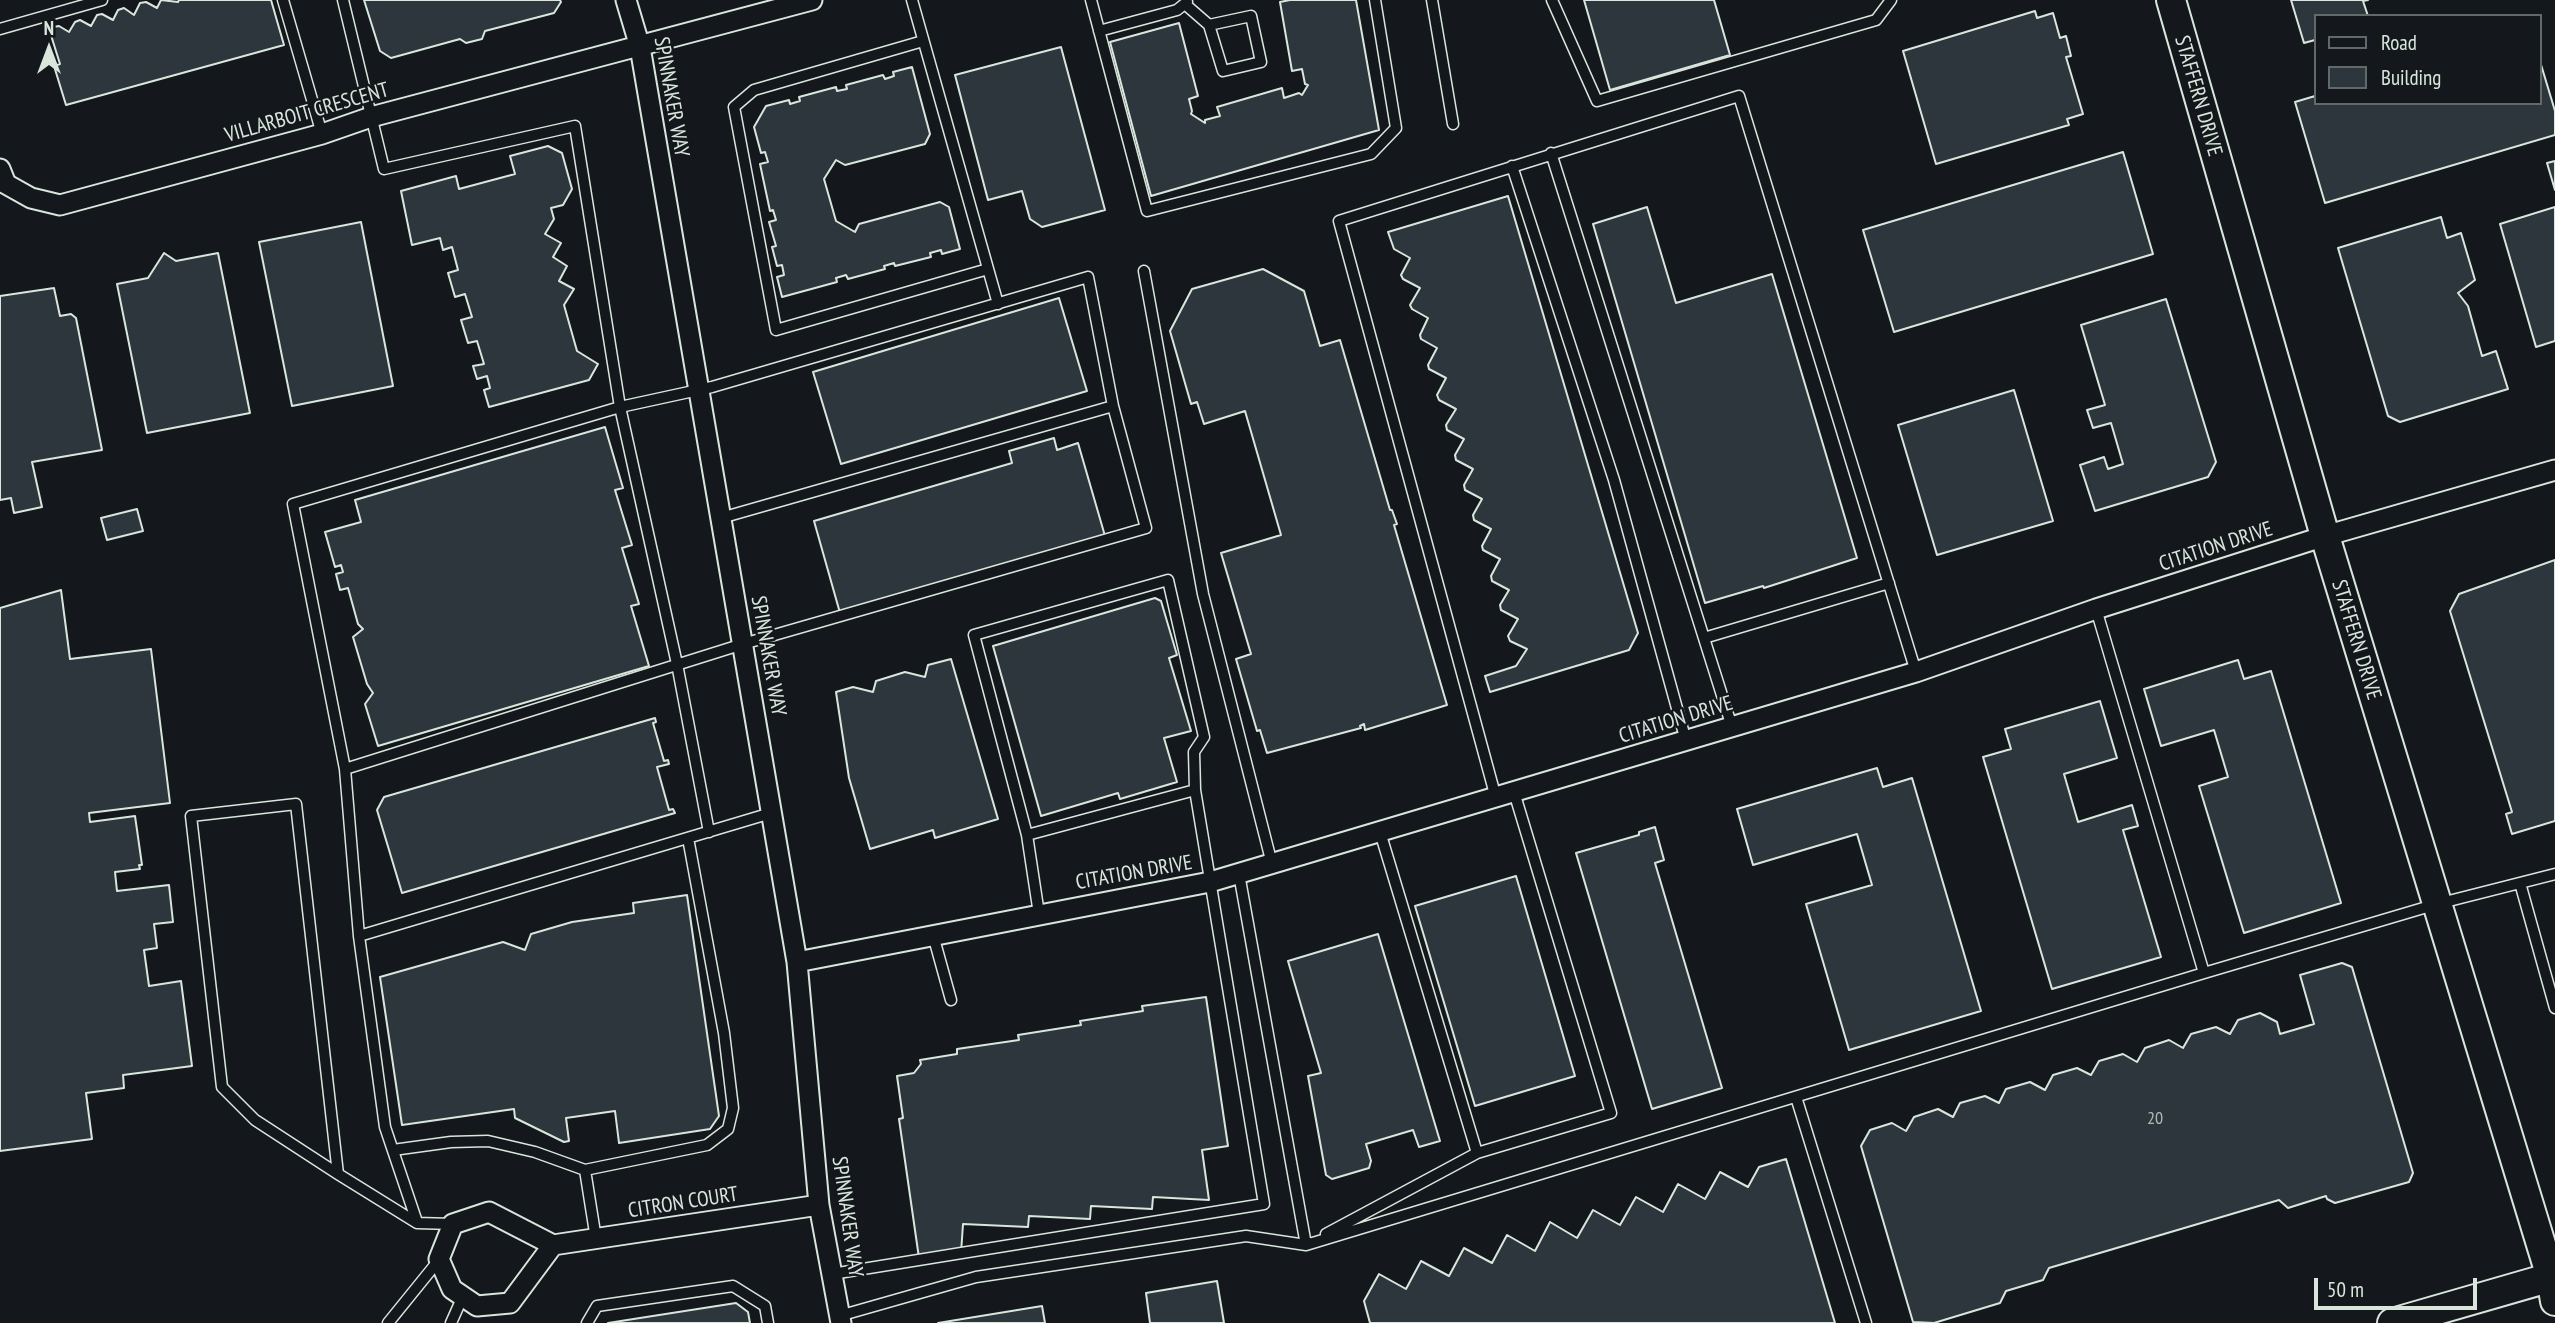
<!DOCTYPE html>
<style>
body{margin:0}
#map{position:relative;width:2555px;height:1323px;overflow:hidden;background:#14181c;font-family:"PT Sans Narrow",sans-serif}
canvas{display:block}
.legend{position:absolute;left:2314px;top:14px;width:228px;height:91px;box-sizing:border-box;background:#14181c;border:2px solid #626a69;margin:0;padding:9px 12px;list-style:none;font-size:21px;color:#d8e6dc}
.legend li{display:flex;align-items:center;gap:14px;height:35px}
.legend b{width:35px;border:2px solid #626a69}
.north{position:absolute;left:14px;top:14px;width:70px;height:70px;-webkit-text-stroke:5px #14181c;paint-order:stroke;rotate:0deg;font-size:19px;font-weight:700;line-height:28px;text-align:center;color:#d8e6dc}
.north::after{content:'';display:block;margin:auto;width:24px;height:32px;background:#d8e6dc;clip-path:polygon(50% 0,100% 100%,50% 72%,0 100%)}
.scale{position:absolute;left:2314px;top:1278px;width:163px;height:32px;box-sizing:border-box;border:4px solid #d8e6dc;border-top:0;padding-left:9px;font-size:21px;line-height:24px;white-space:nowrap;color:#d8e6dc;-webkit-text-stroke:5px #14181c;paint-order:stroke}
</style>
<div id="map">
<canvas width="2555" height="1323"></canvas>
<ul class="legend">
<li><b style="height:9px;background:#14181c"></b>Road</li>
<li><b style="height:19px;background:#2c363c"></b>Building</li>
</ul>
<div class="north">N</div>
<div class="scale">50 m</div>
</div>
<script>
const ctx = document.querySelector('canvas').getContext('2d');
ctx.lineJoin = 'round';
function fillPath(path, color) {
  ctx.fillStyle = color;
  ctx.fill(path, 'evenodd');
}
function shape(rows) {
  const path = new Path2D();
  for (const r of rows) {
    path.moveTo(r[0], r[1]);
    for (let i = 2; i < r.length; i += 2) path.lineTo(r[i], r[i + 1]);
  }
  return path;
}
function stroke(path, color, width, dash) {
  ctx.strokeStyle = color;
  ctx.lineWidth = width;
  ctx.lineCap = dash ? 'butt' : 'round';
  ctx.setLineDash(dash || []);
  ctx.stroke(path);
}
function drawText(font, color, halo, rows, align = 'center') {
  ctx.font = font + ' "PT Sans Narrow",sans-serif';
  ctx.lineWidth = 5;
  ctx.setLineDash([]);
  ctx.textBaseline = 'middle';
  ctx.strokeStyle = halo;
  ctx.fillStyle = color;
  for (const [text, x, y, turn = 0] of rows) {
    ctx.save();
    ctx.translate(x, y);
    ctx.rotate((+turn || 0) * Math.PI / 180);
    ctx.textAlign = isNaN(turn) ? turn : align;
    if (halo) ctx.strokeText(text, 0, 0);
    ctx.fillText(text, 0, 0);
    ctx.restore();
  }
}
const building = shape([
 [161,0,178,2,179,0,271,0,284,45,66,105,54,66,60,64,50,32,53,27,59,26,69,32,75,22,80,20,91,26,97,15,102,14,113,20,118,10,124,8,134,15,140,3,146,2,157,8,161,0],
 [364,0,560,0,561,2,554,13,485,31,482,39,466,43,460,39,391,58,380,51,364,0],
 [1290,0,1356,0,1379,130,1151,196,1110,42,1179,23,1198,96,1189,99,1192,111,1191,114,1205,123,1205,120,1220,116,1217,107,1282,88,1284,98,1299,93,1302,95,1308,85,1305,84,1302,69,1292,71,1280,2,1290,0],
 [1584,0,1714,0,1730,55,1610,90,1584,0],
 [2291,0,2368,0,2363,1,2368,16,2315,16,2315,40,2304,43,2291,0],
 [2035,11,2037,18,2053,13,2060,38,2066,36,2071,56,2066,57,2083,114,2067,119,2069,125,1936,164,1903,51,2035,11],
 [1061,47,1105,210,1042,227,1030,219,1022,191,988,200,955,75,1061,47],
 [2539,58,2555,111,2555,135,2325,203,2295,102,2315,96,2315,103,2539,103,2539,58],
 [912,67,930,134,925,144,845,165,836,160,824,179,836,221,855,232,859,224,940,202,949,207,960,249,942,254,941,250,930,253,931,257,895,266,894,263,884,266,885,269,848,279,846,275,836,278,837,282,782,297,777,277,784,275,782,265,777,266,772,247,776,246,769,222,776,220,773,210,770,211,760,164,768,162,765,152,761,153,754,127,766,106,789,100,790,104,800,101,799,97,836,87,837,91,847,89,846,85,883,75,885,79,894,76,893,72,912,67],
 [548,146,562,153,572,189,563,205,551,208,554,219,545,234,561,243,553,257,567,266,559,281,574,289,564,305,577,351,598,364,589,380,489,407,484,390,490,388,487,376,477,379,473,366,484,364,477,341,468,343,461,320,472,317,465,294,455,297,448,273,458,270,452,247,443,250,440,238,412,245,401,191,456,176,459,189,515,174,510,156,548,146],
 [2123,152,2153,254,1894,332,1863,230,2123,152],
 [2555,161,2555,190,2547,163,2555,161],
 [1508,196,1638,633,1629,650,1490,692,1485,676,1516,666,1527,649,1510,641,1508,636,1518,619,1501,610,1500,605,1509,590,1492,581,1491,576,1500,559,1483,550,1482,546,1491,529,1474,520,1473,515,1482,499,1465,490,1464,485,1473,469,1456,460,1455,455,1464,439,1447,430,1446,425,1456,409,1439,400,1437,395,1446,378,1429,369,1428,365,1437,348,1421,339,1420,335,1428,318,1412,309,1410,305,1420,288,1403,279,1401,275,1410,258,1394,249,1388,232,1508,196],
 [1647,207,1676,303,1772,274,1857,558,1764,588,1763,586,1705,603,1593,224,1647,207],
 [2555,207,2555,341,2536,347,2500,224,2555,207],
 [2441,217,2447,238,2461,233,2475,280,2458,293,2468,306,2482,356,2496,351,2508,389,2400,422,2388,416,2338,248,2441,217],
 [361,222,393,386,292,406,259,242,361,222],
 [164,253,176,261,218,253,250,413,147,433,117,284,148,278,164,253],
 [1263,269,1304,291,1320,346,1340,340,1390,510,1392,510,1397,524,1394,525,1447,705,1365,730,1364,724,1360,726,1361,728,1267,753,1260,730,1257,731,1236,659,1251,654,1221,553,1281,535,1245,411,1204,424,1197,402,1191,404,1170,331,1192,289,1263,269],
 [54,288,60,316,71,314,76,318,102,450,32,462,42,507,14,513,11,498,0,500,0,296,54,288],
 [1059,298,1087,391,841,464,813,372,1059,298],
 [2166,299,2216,462,2208,477,2095,511,2080,465,2104,457,2108,469,2123,464,2111,423,2093,428,2087,410,2105,405,2081,325,2166,299],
 [2014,390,2053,521,1937,555,1898,425,2014,390],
 [605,427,623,488,615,490,632,545,622,548,639,604,631,606,649,666,378,746,365,704,373,693,367,684,353,637,363,629,358,624,348,588,340,590,336,574,343,572,341,565,335,567,325,532,361,522,355,500,605,427],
 [1054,438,1057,450,1078,443,1105,536,840,613,814,521,1012,463,1009,451,1054,438],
 [137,509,143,531,107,540,101,518,137,509],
 [2555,560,2555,821,2512,834,2506,814,2512,812,2450,611,2459,594,2555,560],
 [61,590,70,659,151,649,170,803,89,813,90,822,135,816,142,865,139,865,140,869,115,872,117,891,169,885,173,922,154,924,157,948,144,950,149,986,181,981,192,1066,123,1075,124,1088,86,1093,92,1139,0,1151,0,608,61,590],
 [1155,598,1161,601,1177,655,1169,658,1191,731,1164,738,1177,782,1120,799,1118,793,1041,816,993,646,1155,598],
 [951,659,998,819,935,838,933,830,870,849,849,778,836,692,853,687,873,692,876,681,905,672,925,677,928,665,951,659],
 [2238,660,2244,679,2271,671,2341,903,2244,933,2199,786,2228,777,2214,730,2161,746,2144,689,2238,660],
 [2100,701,2117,758,2064,774,2078,822,2132,805,2138,826,2123,830,2161,957,2052,989,1983,757,2011,749,2005,729,2100,701],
 [655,718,656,722,653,723,664,761,668,760,669,764,657,767,669,810,673,809,675,813,402,893,377,810,384,797,655,718],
 [1877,768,1883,787,1912,778,1981,1011,1849,1050,1806,904,1872,885,1857,834,1753,865,1737,809,1877,768],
 [1655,827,1664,860,1655,863,1722,1088,1652,1109,1576,853,1639,835,1639,832,1655,827],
 [1516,876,1575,1076,1475,1106,1415,906,1516,876],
 [687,895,719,1116,710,1129,619,1143,615,1111,566,1118,569,1141,564,1142,515,1118,514,1109,402,1125,380,977,503,942,525,950,531,934,572,922,634,913,633,903,687,895],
 [1378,934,1440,1141,1419,1147,1413,1130,1366,1144,1371,1161,1369,1168,1332,1179,1326,1175,1308,1076,1321,1073,1288,961,1378,934],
 [2342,963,2352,967,2413,1173,2409,1182,2335,1203,2327,1199,2326,1196,2288,1208,2279,1200,2049,1268,2043,1280,2006,1291,2000,1303,1934,1323,1913,1322,1861,1146,1870,1130,1892,1123,1906,1131,1914,1117,1938,1109,1953,1117,1960,1103,1985,1096,1999,1103,2006,1089,2030,1082,2045,1090,2053,1075,2077,1068,2091,1075,2099,1061,2123,1054,2137,1062,2145,1048,2169,1040,2183,1048,2191,1034,2216,1027,2230,1034,2238,1020,2260,1013,2277,1022,2280,1034,2314,1024,2300,975,2342,963],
 [1206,997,1228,1146,1202,1150,1209,1200,1153,1197,1152,1209,1091,1206,1090,1219,1029,1216,1028,1227,963,1224,961,1253,919,1258,899,1119,903,1118,897,1076,914,1073,921,1064,920,1060,957,1054,957,1049,1019,1040,1018,1035,1081,1025,1080,1021,1143,1011,1142,1006,1206,997],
 [1786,1159,1835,1323,1370,1323,1364,1301,1379,1274,1406,1289,1421,1261,1449,1276,1464,1248,1492,1263,1507,1235,1535,1251,1550,1222,1577,1238,1593,1210,1620,1225,1636,1197,1663,1212,1678,1184,1705,1199,1720,1172,1748,1187,1759,1167,1786,1159],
 [1217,1281,1224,1323,1150,1323,1146,1293,1217,1281],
 [736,1303,748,1312,750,1323,608,1323,736,1303],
 [1042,1306,1045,1323,938,1323,1042,1306]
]);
const lane = shape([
 [283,0,322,134],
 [343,0,384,169,575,126,620,407,677,664,709,832],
 [912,0,998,304],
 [1091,0,1147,211,1371,154,1396,128,1375,0],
 [1432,0,1453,124],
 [1552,0,1597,101,1876,20,1891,0],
 [1186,5,1209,25,1251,16,1261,62,1223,71,1209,25],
 [0,29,102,0],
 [1099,31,1177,10,1187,2],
 [923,41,754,90,734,107,776,330,988,269],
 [1551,153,1732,727],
 [1512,166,1614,480,1686,741],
 [1144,271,1203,594,1272,864],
 [721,518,1113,406],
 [2096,609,2204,973,2437,904,2555,874],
 [1704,638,1889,583],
 [345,769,743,644,1146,528,1113,406,1088,277,712,387,620,407,293,504,345,769,359,936],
 [1496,798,1339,221,1739,96,1916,672],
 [1380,832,1477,1153,1611,1113,1514,792],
 [1027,835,974,635,1168,580,1204,737,1194,752,1195,790],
 [1239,874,1306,1245,1310,1243],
 [2520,883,2555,1008],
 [933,935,951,1000],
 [1796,1097,1866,1323],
 [393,1150,451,1142,488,1141,535,1152,585,1170,707,1145,728,1129,733,1108,724,1033,688,838],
 [585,1170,596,1239],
 [338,1174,296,804,191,816,222,1087,255,1120,338,1174,417,1223,453,1224],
 [417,1222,385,1127,359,936,771,813],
 [1326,1234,1477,1153],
 [832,1274,1264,1204,1195,790,1027,835,1039,914],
 [839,1316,976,1277,1246,1236,1306,1245,2204,973],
 [388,1323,439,1260],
 [451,1323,463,1296],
 [587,1323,597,1306,733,1286,765,1306,768,1323]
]);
const street = shape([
 [626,0,640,47,797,962,819,1205,841,1323],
 [0,169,6,184,31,198,60,205,322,134,371,117,812,0],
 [797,962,1210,882,1916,672,2096,609,2325,536,2555,470],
 [553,1245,510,1303,477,1306,452,1289,439,1259,453,1224,489,1212,553,1245,819,1205]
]);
const secondary = shape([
 [2171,0,2325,536,2551,1277,2555,1301],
 [2392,1323,2555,1276]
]);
const numberNames = [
 ["20",2155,1119]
];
const streetNames = [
 ["STAFFERN DRIVE",2198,96,74],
 ["SPINNAKER WAY",671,97,80],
 ["VILLARBOIT CRESCENT",307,113,-16],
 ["CITATION DRIVE",2216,547,-18],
 ["STAFFERN DRIVE",2356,640,73],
 ["SPINNAKER WAY",768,656,80],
 ["CITATION DRIVE",1676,720,-17],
 ["CITATION DRIVE",1134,873,-10],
 ["CITRON COURT",683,1203,-9],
 ["SPINNAKER WAY",847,1217,82]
];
fillPath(building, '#2c363c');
stroke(building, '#d8e6dc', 2);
stroke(lane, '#d8e6dc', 13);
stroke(street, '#d8e6dc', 23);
stroke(secondary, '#d8e6dc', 32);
stroke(lane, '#14181c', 10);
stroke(street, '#14181c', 19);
stroke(secondary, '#14181c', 28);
drawText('18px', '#adbab4', null, numberNames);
drawText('21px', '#d8e6dc', '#14181c', streetNames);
</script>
